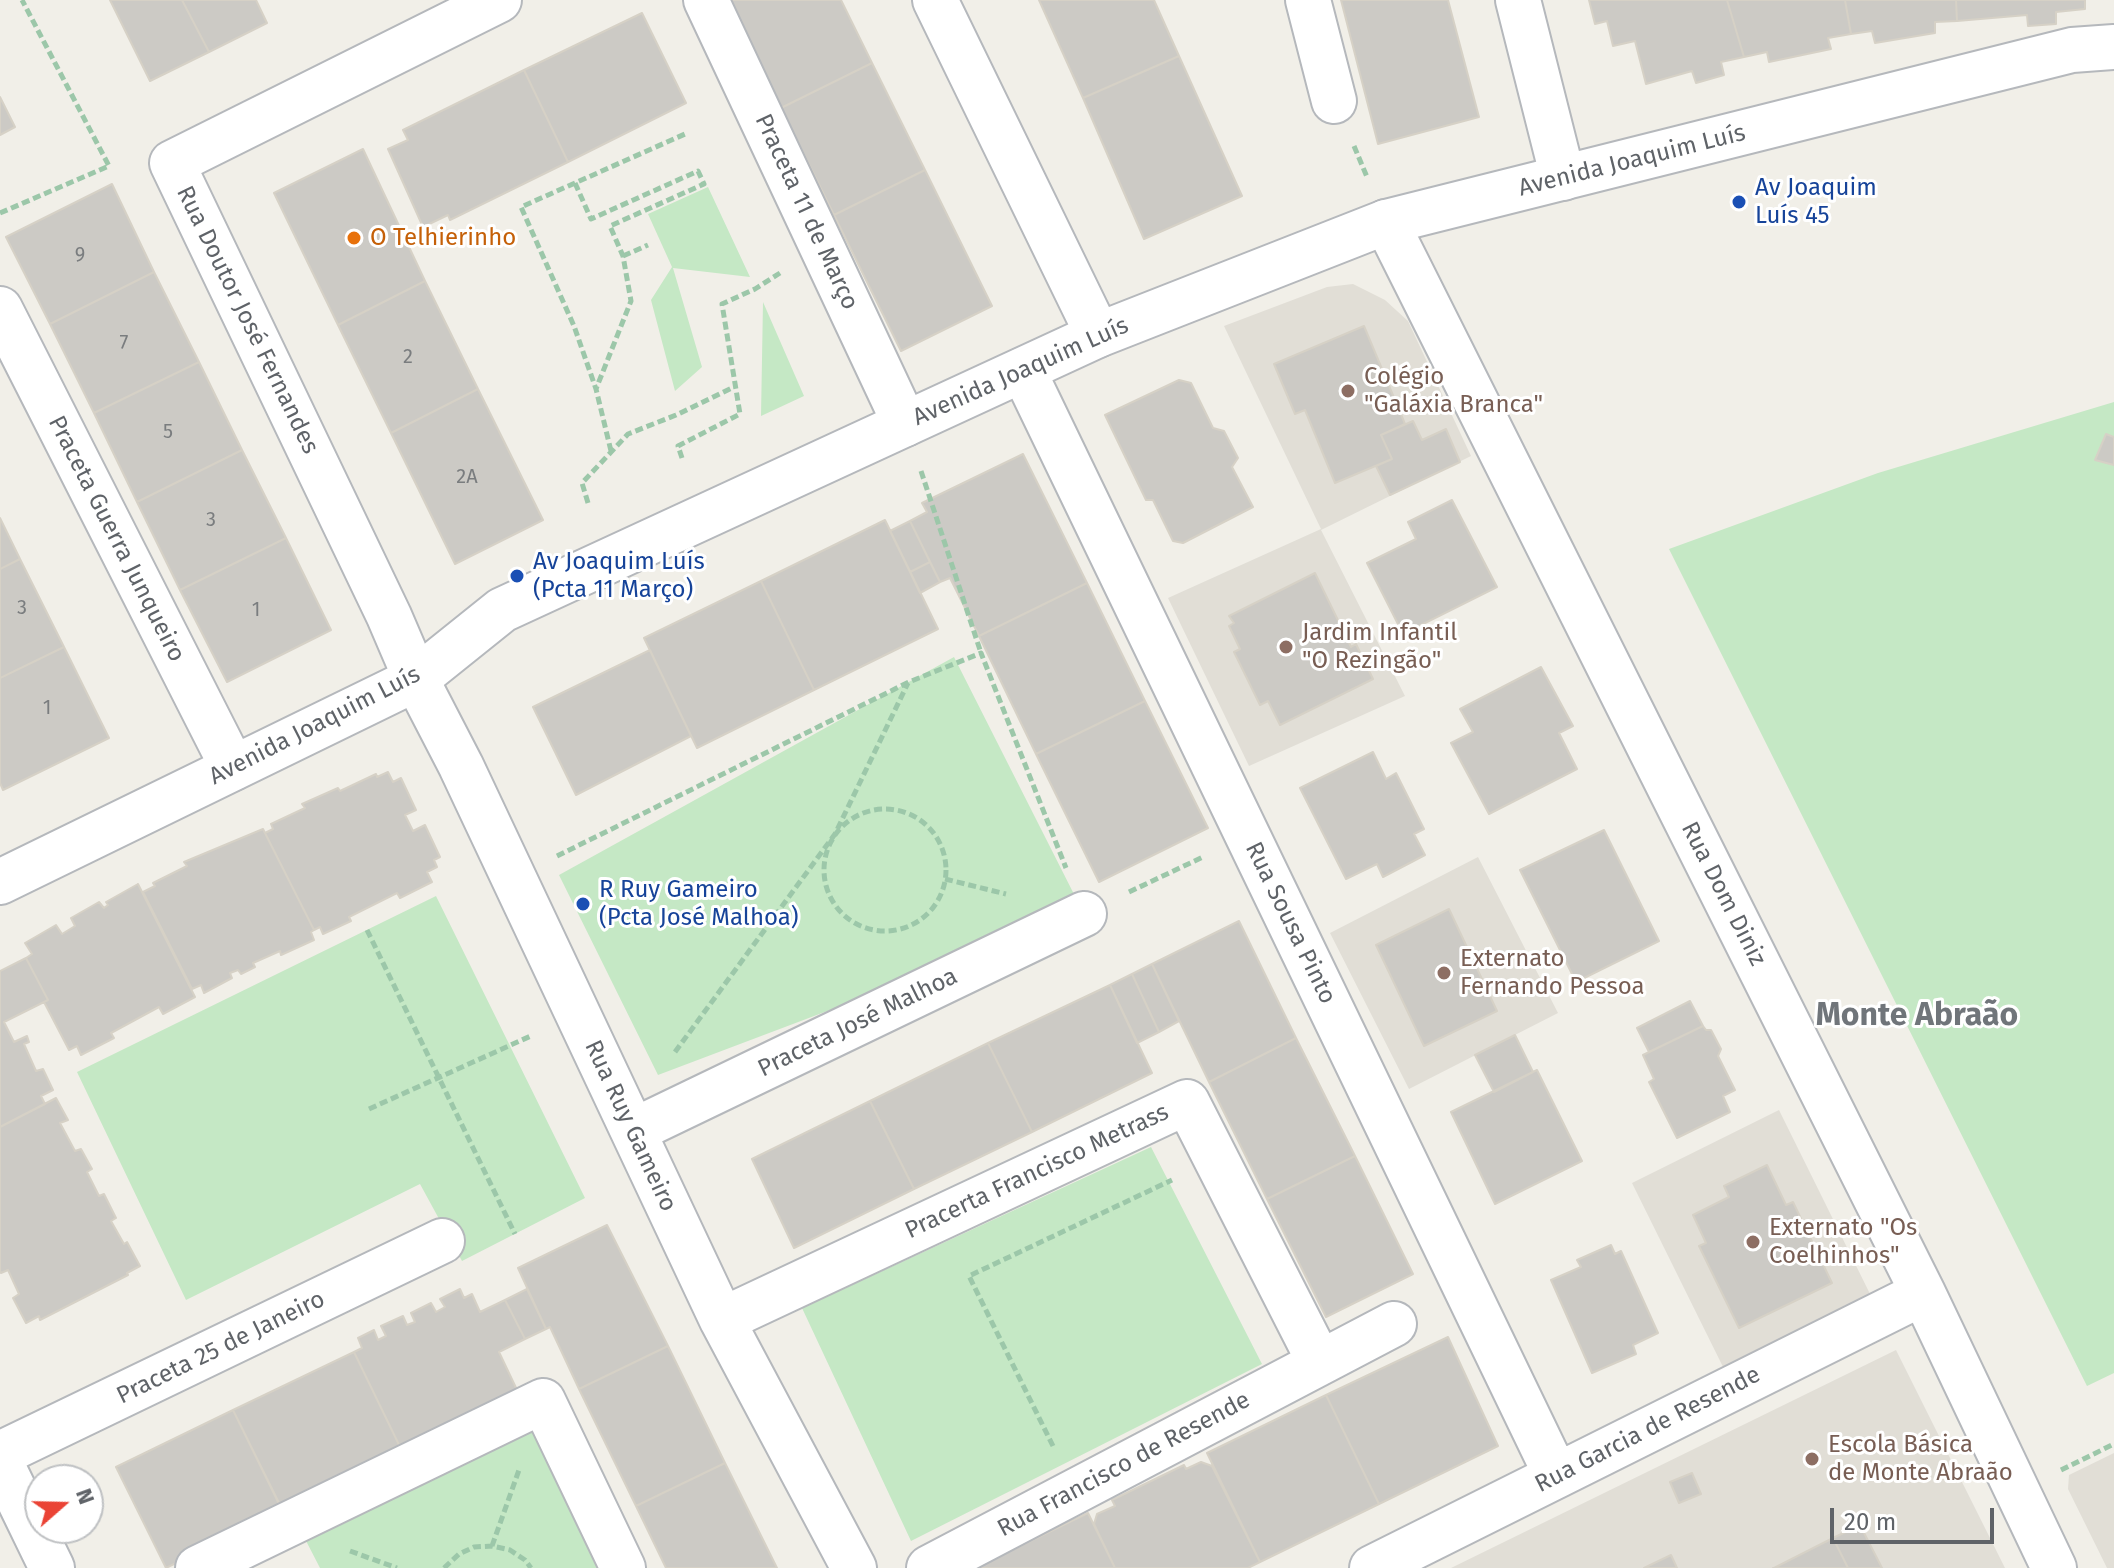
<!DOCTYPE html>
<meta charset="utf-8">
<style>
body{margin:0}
#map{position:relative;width:2114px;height:1568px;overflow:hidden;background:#f1efe8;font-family:"Fira Sans",sans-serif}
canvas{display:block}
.north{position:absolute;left:24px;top:1464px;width:80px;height:80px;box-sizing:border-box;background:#fff;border:2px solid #bfc1c3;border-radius:50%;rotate:70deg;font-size:22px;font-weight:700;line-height:32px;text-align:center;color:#5f6368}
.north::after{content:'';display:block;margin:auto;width:28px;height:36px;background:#ea4335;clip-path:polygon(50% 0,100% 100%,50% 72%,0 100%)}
.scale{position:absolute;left:1830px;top:1508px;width:164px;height:36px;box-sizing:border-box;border:4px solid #5f6368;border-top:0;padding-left:10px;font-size:24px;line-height:28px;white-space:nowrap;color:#5f6368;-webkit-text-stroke:6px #fff;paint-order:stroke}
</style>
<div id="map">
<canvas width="2114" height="1568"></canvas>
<div class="north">N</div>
<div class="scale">20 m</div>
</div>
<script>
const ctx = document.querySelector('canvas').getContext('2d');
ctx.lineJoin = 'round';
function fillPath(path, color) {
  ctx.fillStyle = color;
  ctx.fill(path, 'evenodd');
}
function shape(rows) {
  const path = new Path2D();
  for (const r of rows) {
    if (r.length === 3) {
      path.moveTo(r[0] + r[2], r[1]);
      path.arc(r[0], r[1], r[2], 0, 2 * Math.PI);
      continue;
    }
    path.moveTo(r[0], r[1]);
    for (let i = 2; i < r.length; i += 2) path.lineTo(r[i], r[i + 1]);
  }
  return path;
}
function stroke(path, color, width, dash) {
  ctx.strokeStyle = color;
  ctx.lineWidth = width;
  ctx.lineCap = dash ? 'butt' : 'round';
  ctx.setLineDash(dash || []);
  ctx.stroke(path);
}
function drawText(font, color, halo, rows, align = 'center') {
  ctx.font = font + ' "Fira Sans",sans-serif';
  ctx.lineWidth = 6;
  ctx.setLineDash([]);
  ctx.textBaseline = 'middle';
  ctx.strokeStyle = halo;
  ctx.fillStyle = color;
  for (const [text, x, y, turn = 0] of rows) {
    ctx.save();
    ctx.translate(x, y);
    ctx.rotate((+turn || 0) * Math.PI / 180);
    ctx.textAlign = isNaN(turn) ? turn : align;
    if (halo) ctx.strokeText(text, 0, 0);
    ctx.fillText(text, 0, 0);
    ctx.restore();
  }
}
const education = shape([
 [1353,284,1385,300,1408,321,1471,456,1321,530,1405,696,1249,766,1168,598,1321,529,1224,326,1327,287],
 [1478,857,1558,1013,1409,1089,1330,933],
 [1779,1110,1874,1302,1727,1375,1632,1183],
 [1896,1350,2005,1568,1451,1568],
 [2114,1453,2114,1568,2107,1568,2068,1489,2069,1475]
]);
const green = shape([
 [708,187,750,277,673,268,702,367,675,391,651,300,672,267,648,214],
 [763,302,804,396,761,416],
 [2114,402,2114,1373,2087,1386,1669,549,1878,473],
 [954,657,1084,914,658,1075,559,875],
 [436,896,585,1198,462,1261,420,1184,186,1300,77,1072],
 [1151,1147,1262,1364,911,1541,802,1308],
 [531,1423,602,1568,320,1568,303,1535]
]);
const building = shape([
 [110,0,182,0,209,52,150,81,110,0],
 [182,0,256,0,267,23,209,52,182,0],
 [728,0,841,0,872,63,781,108,728,0],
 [1039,0,1154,0,1179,56,1083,98,1039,0],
 [1341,0,1448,0,1479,117,1378,144,1341,0],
 [1589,0,1727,0,1744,57,1721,62,1724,75,1696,83,1692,71,1646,84,1635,41,1613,46,1607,21,1595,24,1589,0],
 [1727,0,1845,0,1851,34,1828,38,1831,49,1769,62,1767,52,1744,57,1727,0],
 [1845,0,1956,0,1957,21,1935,22,1935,33,1875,43,1872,31,1851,34,1845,0],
 [1956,0,2085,0,2085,9,2056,12,2056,24,2028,26,2027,15,1957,21,1956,0],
 [642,13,686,103,568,162,524,70,642,13],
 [1179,56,1242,196,1144,239,1083,98,1179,56],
 [872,63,925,170,834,215,781,108,872,63],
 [524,70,568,162,450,220,448,215,423,227,388,149,408,140,403,130,524,70],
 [0,97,15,127,0,135,0,97],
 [363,149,425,281,338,325,274,193,363,149],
 [925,170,992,306,901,351,834,215,925,170],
 [112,184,154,272,50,324,6,237,112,184],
 [154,272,199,362,94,413,50,324,154,272],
 [425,281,478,389,391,433,338,325,425,281],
 [1364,326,1405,424,1381,435,1392,459,1335,483,1305,410,1295,414,1274,364,1364,326],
 [199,362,242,450,137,502,94,413,199,362],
 [1179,380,1191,383,1213,428,1224,431,1238,458,1232,467,1253,507,1183,543,1173,541,1153,500,1146,500,1105,415,1179,380],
 [478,389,543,520,455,564,391,433,478,389],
 [1413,421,1422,440,1446,429,1460,462,1390,495,1376,466,1392,459,1381,435,1413,421],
 [2106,434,2114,437,2114,465,2095,460,2106,434],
 [242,450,286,538,180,590,137,502,242,450],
 [1023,454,1087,583,979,636,950,578,940,582,910,521,927,512,922,503,1023,454],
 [1452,500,1497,587,1403,634,1367,563,1416,539,1408,522,1452,500],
 [0,518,20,559,0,569,0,518],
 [885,520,938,629,814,690,761,581,885,520],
 [910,521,930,562,910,572,890,531,910,521],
 [286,538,331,630,227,682,180,590,286,538],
 [20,559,64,647,0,678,0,569,20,559],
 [930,562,940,582,920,593,910,572,930,562],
 [1315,573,1351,647,1356,644,1373,679,1280,725,1268,701,1260,705,1234,652,1240,649,1229,626,1234,623,1229,616,1315,573],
 [761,581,814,690,697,748,644,638,761,581],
 [1087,583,1145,701,1036,754,979,636,1087,583],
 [64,647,109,738,3,790,0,783,0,678,64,647],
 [650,650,691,736,576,795,533,707,650,650],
 [1541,667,1573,726,1559,733,1577,769,1489,814,1451,743,1473,732,1460,709,1541,667],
 [1145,701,1208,828,1099,882,1036,754,1145,701],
 [1373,752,1386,779,1396,773,1424,829,1414,834,1425,855,1383,877,1377,864,1346,879,1300,788,1373,752],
 [388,772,393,782,401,778,416,810,405,815,413,831,425,825,440,857,434,860,437,867,427,872,432,882,400,898,397,893,349,917,351,921,323,934,320,927,314,930,265,833,273,829,271,824,305,808,302,804,338,788,340,791,376,774,377,777,388,772],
 [263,829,314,930,311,932,314,940,281,955,280,951,253,963,255,967,241,974,238,970,230,973,232,978,204,993,201,985,192,989,143,892,155,886,153,883,187,866,184,862,263,829],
 [1604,830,1659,941,1576,982,1520,870,1604,830],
 [138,884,195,997,163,1014,159,1007,111,1033,114,1038,81,1055,77,1046,69,1050,44,1002,48,1000,26,958,32,954,25,943,56,925,62,934,75,926,71,918,99,902,104,908,108,905,106,902,138,884],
 [1449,909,1497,1011,1424,1046,1376,945,1449,909],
 [1239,921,1296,1038,1209,1082,1152,964,1239,921],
 [26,958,48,1000,4,1022,14,1042,27,1036,29,1042,24,1044,36,1071,43,1069,53,1090,41,1096,45,1104,0,1127,0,971,26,958],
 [1152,964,1179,1021,1159,1032,1132,974,1152,964],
 [1132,974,1159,1032,1137,1043,1110,985,1132,974],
 [1110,985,1152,1073,1032,1132,988,1043,1110,985],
 [1690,1001,1703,1026,1649,1052,1637,1028,1690,1001],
 [1703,1026,1706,1030,1711,1030,1721,1049,1718,1056,1735,1090,1723,1096,1730,1112,1677,1138,1649,1082,1654,1079,1643,1055,1703,1026],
 [1515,1035,1533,1072,1494,1092,1475,1055,1515,1035],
 [1296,1038,1355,1156,1267,1199,1209,1082,1296,1038],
 [988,1043,1032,1132,914,1189,870,1101,988,1043],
 [1537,1070,1582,1161,1495,1204,1451,1112,1537,1070],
 [56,1098,68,1120,60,1123,75,1151,81,1149,92,1169,87,1172,99,1196,104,1194,116,1218,111,1221,124,1244,127,1242,140,1266,127,1273,128,1275,40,1320,39,1316,26,1323,13,1298,19,1294,8,1270,1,1273,0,1271,0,1127,56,1098],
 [870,1101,914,1189,794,1248,752,1159,870,1101],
 [1355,1156,1413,1274,1326,1317,1267,1199,1355,1156],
 [1767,1165,1786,1205,1793,1202,1832,1283,1739,1328,1699,1246,1706,1243,1693,1215,1729,1197,1724,1186,1767,1165],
 [607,1225,668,1346,579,1389,550,1327,546,1329,518,1268,607,1225],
 [1611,1245,1615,1254,1621,1251,1658,1333,1633,1345,1636,1354,1592,1373,1551,1280,1581,1267,1577,1260,1611,1245],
 [460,1289,464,1298,472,1294,480,1312,505,1300,525,1339,499,1352,518,1392,402,1451,354,1352,362,1348,358,1338,374,1330,378,1340,386,1336,381,1326,403,1316,407,1325,415,1322,411,1313,431,1303,436,1312,445,1307,440,1299,460,1289],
 [527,1289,546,1329,525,1339,505,1300,527,1289],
 [1448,1337,1498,1446,1379,1504,1326,1395,1448,1337],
 [668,1346,725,1463,636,1506,579,1389,668,1346],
 [354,1352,402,1451,281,1508,233,1410,354,1352],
 [1326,1395,1379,1504,1260,1562,1207,1453,1326,1395],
 [233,1410,283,1511,166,1568,116,1467,233,1410],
 [1201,1462,1212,1466,1260,1562,1248,1568,1115,1568,1094,1524,1097,1514,1115,1506,1112,1500,1184,1465,1186,1469,1201,1462],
 [725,1463,777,1568,666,1568,636,1506,725,1463],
 [1692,1473,1701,1494,1679,1503,1670,1482,1692,1473],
 [1088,1513,1115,1568,982,1568,981,1565,1088,1513],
 [1860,1525,1882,1568,1848,1568,1833,1538,1860,1525],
 [1833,1538,1848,1568,1773,1568,1774,1568,1833,1538],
 [1671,1555,1677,1568,1644,1568,1671,1555]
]);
const path = shape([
 [1354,146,1367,177],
 [575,183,591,219,698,171,704,184,610,226,623,256,631,301,596,389],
 [0,213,109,166,22,0],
 [623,256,648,245],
 [611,451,596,389,574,326,521,207,685,134],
 [682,458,678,446,740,414,722,304,755,289,780,273],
 [921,471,981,653],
 [588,503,582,483,628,434,676,415,734,387],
 [885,870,61],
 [557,856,909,682,981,653,1066,868],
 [945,879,1006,894],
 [1129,892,1203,857],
 [367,930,515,1234],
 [675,1052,835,834,908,683],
 [369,1109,533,1035],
 [1053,1446,969,1276,1172,1180],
 [2061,1470,2114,1444],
 [492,1546,519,1470],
 [350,1551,397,1568],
 [444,1568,459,1554,474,1547,492,1546,510,1550,525,1560,531,1568]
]);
const minor = shape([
 [499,0,172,163,389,616,416,679,461,766,722,1320,854,1568],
 [706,0,905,424],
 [935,0,1098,335],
 [1308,0,1334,101],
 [1518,0,1563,178],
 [1386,222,1923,1293,2054,1568],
 [0,309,233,768],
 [1023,370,1556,1475],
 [633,1131,1084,914],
 [722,1320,1187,1102,1319,1361],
 [0,1454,442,1241],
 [198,1568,543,1401,623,1568],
 [929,1568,1394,1324],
 [1372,1568,1923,1293]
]);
const tertiary = shape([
 [0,882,416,679,502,610,1098,335,1386,222,2072,50,2114,47],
 [0,1461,52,1568]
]);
const markers = [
 [1739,202,8,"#1a4fb4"],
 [354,238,8,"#e8710a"],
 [1348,391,8,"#8d6e63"],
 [517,576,8,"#1a4fb4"],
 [1286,647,8,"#8d6e63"],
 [583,904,8,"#1a4fb4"],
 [1444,973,8,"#8d6e63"],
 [1753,1242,8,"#8d6e63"],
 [1812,1459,8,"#8d6e63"]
];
const numberNames = [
 ["9",80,255],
 ["7",124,343],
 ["2",408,357],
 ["5",168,432],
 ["2A",467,477],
 ["3",211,520],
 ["3",22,608],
 ["1",256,610],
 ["1",47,708]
];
const streetNames = [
 ["Avenida Joaquim Luís",1632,161,-14],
 ["Praceta 11 de Março",806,212,65],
 ["Rua Doutor José Fernandes",247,320,64],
 ["Avenida Joaquim Luís",1021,372,-24],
 ["Praceta Guerra Junqueiro",116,539,63],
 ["Avenida Joaquim Luís",315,726,-27],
 ["Rua Dom Diniz",1723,894,63],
 ["Rua Sousa Pinto",1290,923,64],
 ["Praceta José Malhoa",858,1023,-26],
 ["Rua Ruy Gameiro",630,1126,65],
 ["Pracerta Francisco Metrass",1037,1172,-25],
 ["Praceta 25 de Janeiro",221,1348,-26],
 ["Rua Garcia de Resende",1648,1430,-27],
 ["Rua Francisco de Resende",1124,1465,-28]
];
const transitNames = [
 ["Av Joaquim",1755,188],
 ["Luís 45",1755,216],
 ["Av Joaquim Luís",533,562],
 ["(Pcta 11 Março)",533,590],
 ["R Ruy Gameiro",599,890],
 ["(Pcta José Malhoa)",599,918]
];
const foodNames = [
 ["O Telhierinho",370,238]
];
const educationNames = [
 ["Colégio",1364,377],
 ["\"Galáxia Branca\"",1364,405],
 ["Jardim Infantil",1302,633],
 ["\"O Rezingão\"",1302,661],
 ["Externato",1460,959],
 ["Fernando Pessoa",1460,987],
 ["Externato \"Os",1769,1228],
 ["Coelhinhos\"",1769,1256],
 ["Escola Básica",1828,1445],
 ["de Monte Abraão",1828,1473]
];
const districtNames = [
 ["Monte Abraão",1917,1016]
];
fillPath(education, '#e1ded6');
fillPath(green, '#c5e8c5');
fillPath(building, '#cccac5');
stroke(building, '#d6d1c6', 2);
stroke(minor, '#b5b8bc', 48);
stroke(tertiary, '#b5b8bc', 48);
stroke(path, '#9cc7a9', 5, [8, 4]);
stroke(minor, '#fff', 44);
stroke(tertiary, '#fff', 44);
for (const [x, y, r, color] of markers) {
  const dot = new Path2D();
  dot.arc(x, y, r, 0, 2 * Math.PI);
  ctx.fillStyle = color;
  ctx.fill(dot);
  stroke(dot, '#fff', 3);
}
drawText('20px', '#7a7d7f', null, numberNames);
drawText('24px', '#5f6368', '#fff', streetNames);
drawText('24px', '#164399', '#fff', transitNames, 'left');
drawText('24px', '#c56008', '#fff', foodNames, 'left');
drawText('24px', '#785e54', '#fff', educationNames, 'left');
drawText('bold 32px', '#70757a', '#fff', districtNames);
</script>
